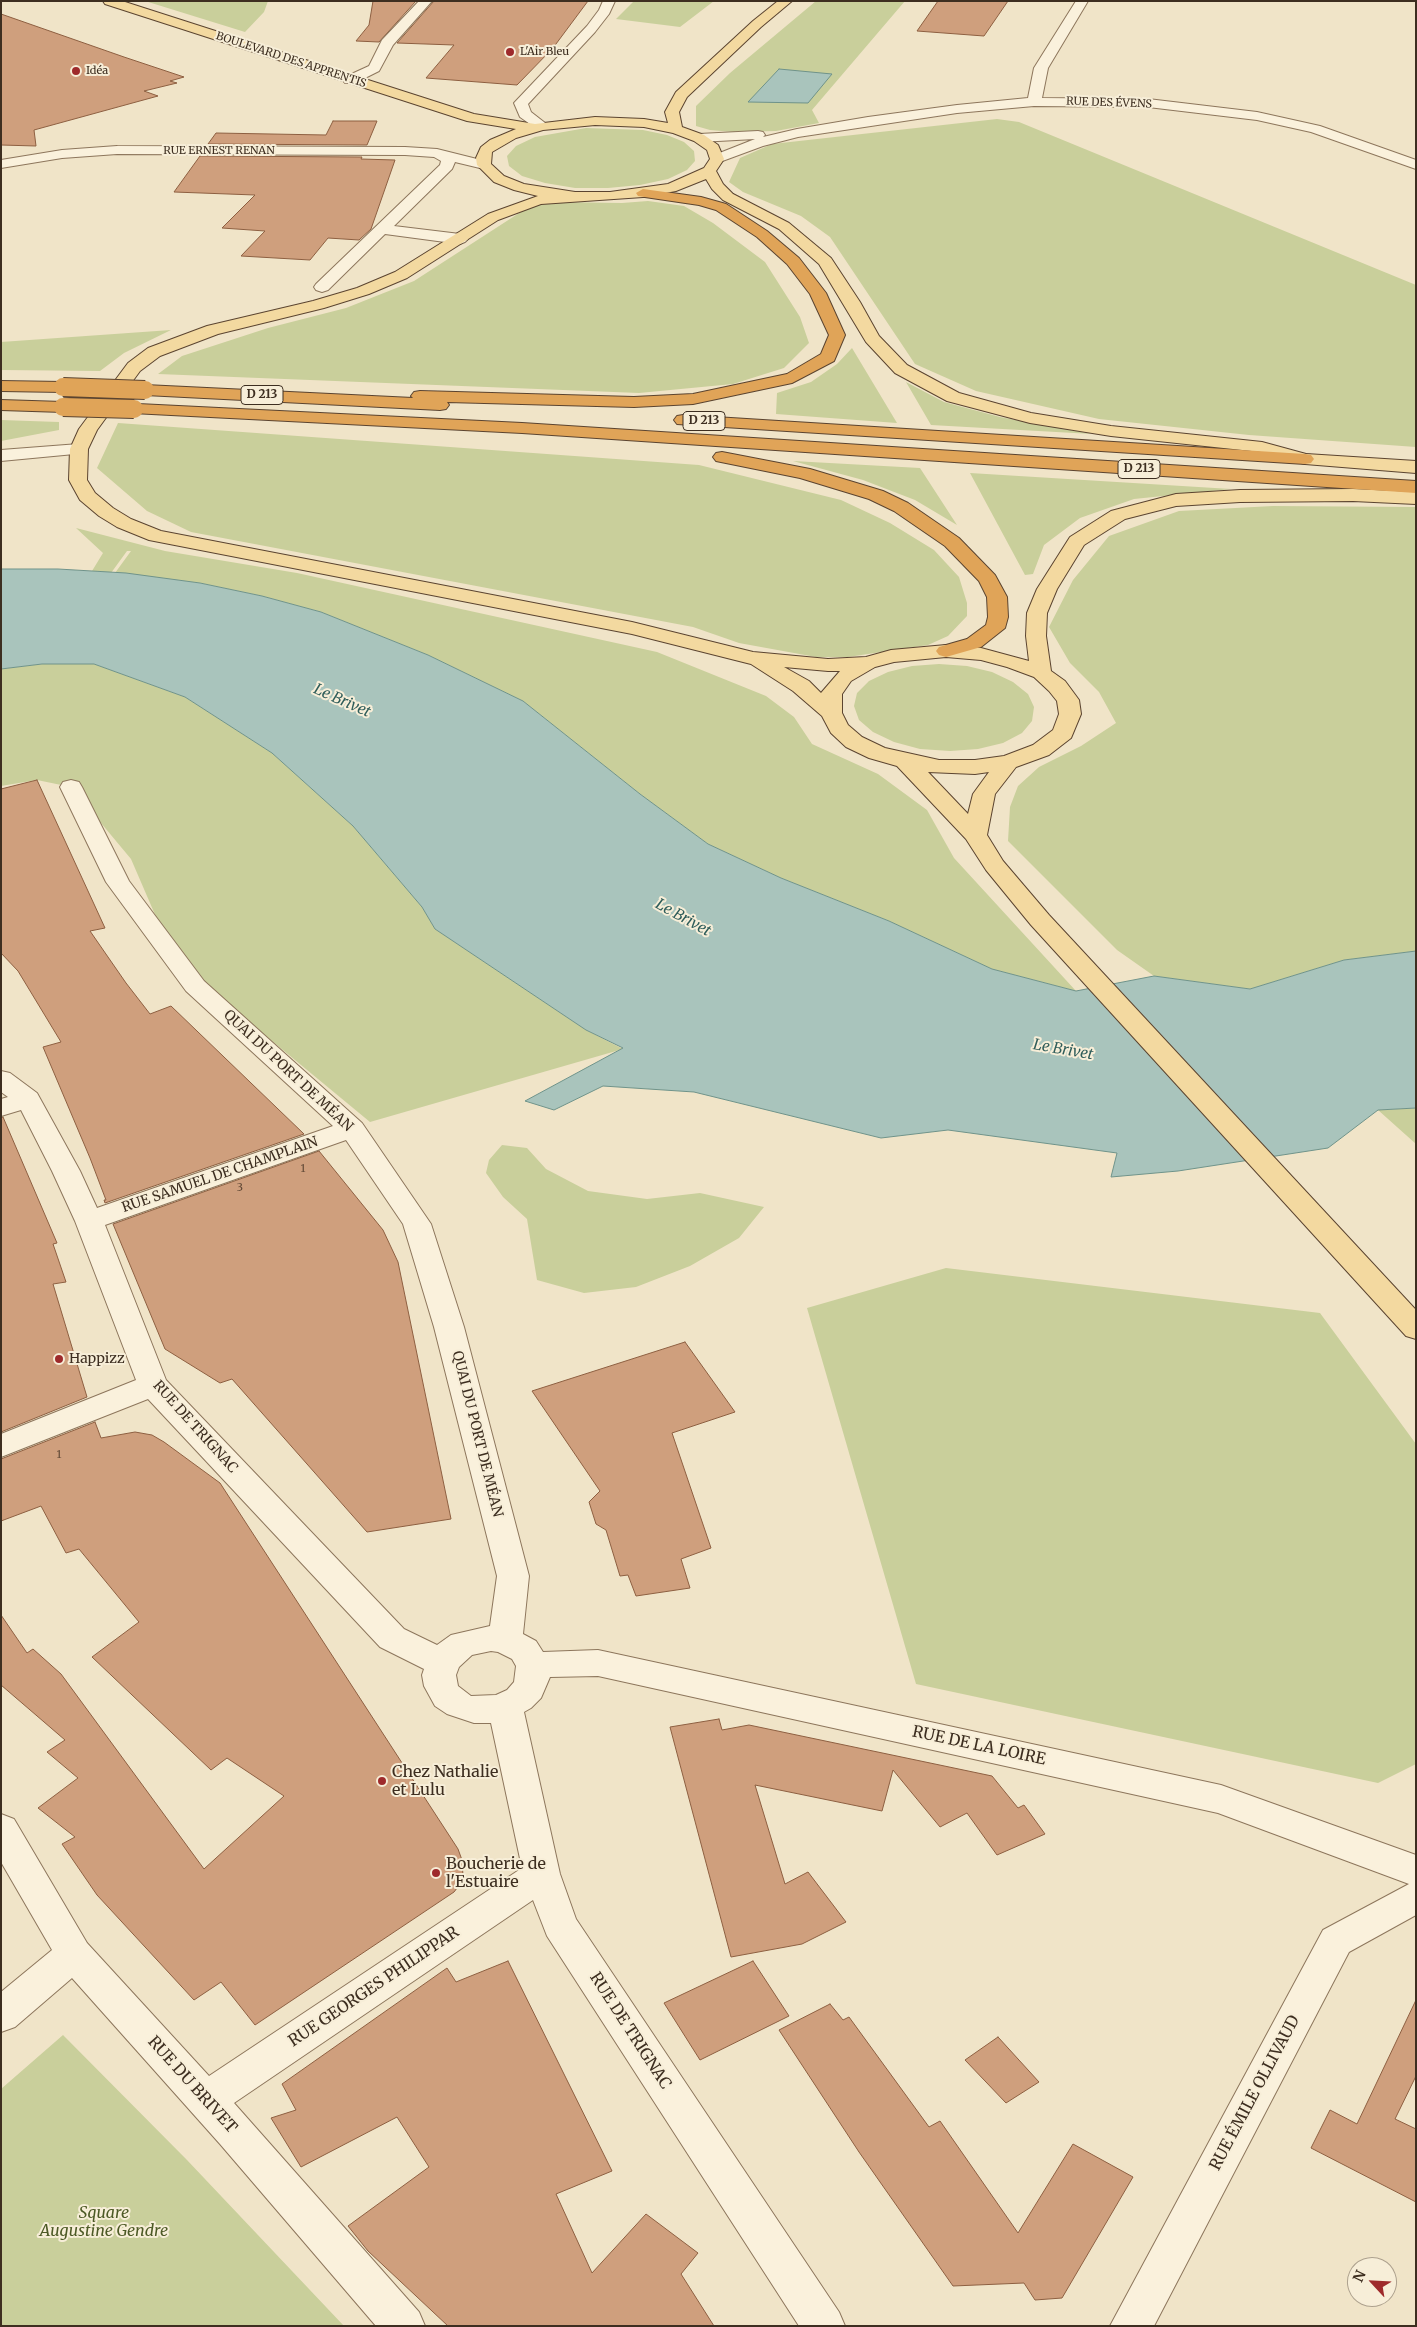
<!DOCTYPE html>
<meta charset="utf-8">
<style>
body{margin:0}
#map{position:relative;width:1417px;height:2327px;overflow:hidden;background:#f0e4c8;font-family:Merriweather,serif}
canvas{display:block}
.frame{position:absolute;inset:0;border:2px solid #3d2e20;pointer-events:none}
.north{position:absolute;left:1347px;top:2257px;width:50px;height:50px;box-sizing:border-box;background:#f7eed8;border:1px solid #ada18e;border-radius:50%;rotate:295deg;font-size:14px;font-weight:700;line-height:20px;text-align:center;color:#3d2e20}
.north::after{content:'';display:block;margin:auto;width:18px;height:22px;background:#9e2a2b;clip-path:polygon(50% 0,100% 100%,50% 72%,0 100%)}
</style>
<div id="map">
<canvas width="1417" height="2327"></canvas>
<div class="frame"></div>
<div class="north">N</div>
</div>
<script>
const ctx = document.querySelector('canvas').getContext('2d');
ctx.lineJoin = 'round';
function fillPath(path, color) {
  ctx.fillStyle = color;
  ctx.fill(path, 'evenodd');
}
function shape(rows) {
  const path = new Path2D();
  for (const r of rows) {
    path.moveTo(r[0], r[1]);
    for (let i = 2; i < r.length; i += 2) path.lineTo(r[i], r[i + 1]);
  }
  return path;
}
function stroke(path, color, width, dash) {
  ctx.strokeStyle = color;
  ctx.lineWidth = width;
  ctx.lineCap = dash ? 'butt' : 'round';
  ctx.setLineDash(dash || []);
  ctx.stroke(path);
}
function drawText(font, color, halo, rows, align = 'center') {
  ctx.font = font + ' Merriweather,serif';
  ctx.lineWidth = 4;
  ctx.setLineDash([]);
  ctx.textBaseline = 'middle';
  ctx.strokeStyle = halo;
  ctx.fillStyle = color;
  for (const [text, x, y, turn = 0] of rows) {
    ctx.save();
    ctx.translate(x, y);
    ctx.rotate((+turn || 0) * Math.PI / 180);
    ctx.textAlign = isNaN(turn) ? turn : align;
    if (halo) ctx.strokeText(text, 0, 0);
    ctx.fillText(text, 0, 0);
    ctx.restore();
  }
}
const green = shape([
 [145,1,268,1,264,12,245,32],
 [634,1,714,1,680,27,616,19],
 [816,1,905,1,812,110,819,123,776,131,733,132,710,130,696,126,696,106,730,73],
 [997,119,1019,122,1416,285,1416,447,1249,435,1099,419,976,391,915,364,830,237,801,216,743,192,729,182,740,158,772,144],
 [586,128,643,130,667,135,684,142,694,151,695,161,687,170,668,179,640,185,608,188,575,188,545,183,522,176,509,166,507,156,516,146,535,137],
 [648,201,684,206,713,223,765,262,800,317,809,343,784,368,733,384,639,393,158,374,182,356,268,328,346,308,414,281,530,206,554,202,622,203],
 [171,330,124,353,100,371,1,370,1,342],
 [852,348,897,423,776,414,777,393,811,382,837,364],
 [906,382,944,402,1000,417,1092,434,931,425],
 [1,420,59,422,59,430,1,441],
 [118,423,699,465,841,500,890,523,934,550,959,577,967,603,967,616,948,636,928,645,848,657,816,657,739,643,693,627,191,532,147,511,97,468],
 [793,461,920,468,957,525,915,500,863,480],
 [970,473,1231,489,1134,499,1080,518,1044,545,1033,574,1025,575],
 [1273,506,1416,507,1416,951,1344,960,1250,989,1154,976,1117,950,1008,841,1010,807,1018,786,1039,767,1081,746,1116,723,1099,692,1070,663,1049,627,1073,580,1109,536,1179,511],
 [76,528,165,551,297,573,657,652,766,696,794,717,812,744,878,774,927,810,954,858,1076,991,992,969,889,921,781,878,708,844,640,794,523,701,428,655,321,612,262,596,200,583,115,573,131,551,127,551,111,573,92,571,103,553],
 [42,664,94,664,185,697,272,753,353,826,422,907,435,929,586,1030,623,1049,370,1122,203,984,166,940,131,859,71,787,37,780,1,786,1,669],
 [939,664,967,666,992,672,1013,682,1028,694,1034,707,1032,721,1022,733,1003,743,978,749,950,751,920,749,894,742,873,732,859,720,854,706,857,693,869,681,888,672,912,666],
 [1416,1108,1416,1144,1378,1110],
 [502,1145,527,1148,546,1169,588,1191,647,1199,700,1193,764,1207,739,1238,690,1266,636,1287,584,1293,537,1280,527,1219,503,1197,486,1173,489,1160],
 [946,1268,1320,1313,1416,1444,1416,1764,1378,1783,916,1684,807,1308],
 [63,2035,187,2160,344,2326,1,2326,1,2089]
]);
const water = shape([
 [779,69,832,74,808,103,748,102,779,69],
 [1,569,58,569,126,573,200,583,262,596,321,612,428,655,523,701,640,794,708,844,781,878,889,921,992,969,1076,991,1154,976,1250,989,1344,960,1416,951,1416,1108,1378,1110,1328,1148,1178,1171,1111,1177,1117,1153,948,1130,881,1138,694,1092,603,1086,554,1110,525,1101,623,1048,586,1030,435,929,422,907,353,826,272,753,185,697,94,664,42,664,1,669,1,569]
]);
const building = shape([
 [373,1,416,1,379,42,356,41,369,25,373,1],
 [434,1,588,1,553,48,517,85,426,78,454,45,397,43,434,1],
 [938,1,1008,1,984,36,917,31,938,1],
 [1,14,124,57,184,77,170,81,177,83,144,91,158,96,34,130,36,146,1,145,1,14],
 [333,121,377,121,367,145,208,144,216,133,326,135,333,121],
 [200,156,362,157,361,159,395,160,371,229,359,240,328,238,310,260,241,256,265,231,222,228,255,195,174,192,200,156],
 [37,780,105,928,90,931,126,983,150,1014,171,1006,304,1134,105,1203,104,1200,106,1200,90,1158,43,1047,61,1042,18,971,1,953,1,789,37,780],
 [3,1117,57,1243,53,1244,66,1282,53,1284,87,1397,1,1432,1,1118,3,1117],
 [319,1151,383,1230,398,1262,451,1519,367,1532,232,1379,220,1383,165,1349,113,1224,319,1151],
 [685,1342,735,1412,672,1433,711,1548,681,1559,690,1588,636,1596,628,1575,620,1576,606,1530,596,1524,589,1502,600,1491,532,1391,685,1342],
 [95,1422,101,1438,135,1432,152,1435,164,1442,220,1483,458,1849,462,1860,463,1876,461,1883,454,1892,255,2025,221,1982,194,2000,97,1895,62,1844,75,1837,38,1808,78,1778,47,1752,65,1740,1,1685,1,1615,27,1653,33,1649,61,1674,204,1869,284,1796,227,1758,211,1770,92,1657,139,1622,79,1549,66,1553,41,1506,1,1521,1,1459,95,1422],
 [719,1719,722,1730,749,1725,992,1776,1018,1808,1024,1805,1045,1834,997,1855,967,1813,940,1827,893,1770,882,1811,755,1785,785,1884,808,1872,846,1922,802,1944,731,1957,670,1727,719,1719],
 [508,1961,612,2171,556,2194,592,2273,646,2214,698,2253,681,2274,714,2326,448,2326,368,2251,348,2226,429,2167,397,2117,301,2167,271,2118,296,2110,282,2084,447,1968,456,1982,508,1961],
 [753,1961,789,2016,700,2060,664,2003,753,1961],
 [1416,2000,1416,2076,1395,2119,1416,2129,1416,2202,1311,2148,1330,2110,1357,2124,1416,2000],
 [830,2004,843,2020,849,2017,929,2127,940,2121,1018,2233,1073,2144,1133,2177,1062,2298,1035,2300,1024,2283,953,2286,859,2152,779,2030,830,2004],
 [998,2037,1039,2082,1006,2103,965,2060,998,2037]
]);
const minor = shape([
 [419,1,432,1,393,45,379,71,355,83,345,83,343,80,345,77,369,66,382,40,419,1],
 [603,1,615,1,609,14,595,32,528,104,531,112,549,126,547,129,537,129,520,117,514,103,587,26,599,10,603,1],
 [1076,1,1088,1,1048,68,1042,98,1148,99,1257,112,1320,126,1416,160,1416,169,1311,132,1257,120,1148,107,1034,106,957,113,798,137,763,146,717,163,710,159,712,156,755,139,699,142,692,138,699,134,758,131,763,132,765,135,763,137,797,129,868,117,957,105,1028,98,1034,68,1076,1],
 [117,146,405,147,437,149,489,162,491,165,484,169,455,162,452,169,394,226,460,234,465,236,468,239,465,242,460,244,385,234,328,290,322,292,316,290,314,287,316,284,440,165,441,161,434,157,405,155,117,154,62,158,1,168,1,160,62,150,117,146],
 [79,444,85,445,88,449,85,453,1,461,1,450,79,444],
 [71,780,79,782,82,787,129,881,204,981,362,1123,431,1224,464,1327,529,1576,523,1634,536,1641,543,1652,598,1650,1221,1785,1416,1855,1416,1915,1349,1952,1154,2326,1110,2326,1323,1930,1409,1884,1218,1813,598,1676,550,1677,541,1698,531,1708,524,1712,560,1874,576,1919,839,2312,845,2326,799,2326,547,1936,533,1900,234,2103,419,2312,425,2326,376,2326,220,2144,72,1978,15,2027,1,2032,1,1992,52,1950,1,1862,1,1814,14,1819,87,1943,209,2076,522,1868,491,1723,474,1723,447,1714,435,1706,424,1686,422,1675,424,1669,380,1647,148,1399,1,1457,1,1434,136,1380,75,1221,52,1171,21,1110,1,1116,1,1099,8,1097,1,1092,1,1071,10,1073,37,1093,80,1171,97,1208,333,1126,186,991,106,882,60,787,63,782,71,780],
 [346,1140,403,1224,434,1327,497,1576,490,1626,451,1635,437,1645,404,1629,166,1380,105,1225,346,1140],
 [491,1651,498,1652,512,1659,516,1666,514,1682,507,1690,496,1695,471,1696,458,1686,456,1675,459,1667,472,1655,491,1651]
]);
const major = shape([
 [103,1,122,1,474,114,535,124,595,117,644,119,668,123,665,112,676,92,753,21,778,1,792,1,761,27,687,97,679,112,682,127,704,135,718,145,724,159,716,171,723,184,733,194,789,223,831,258,860,302,879,336,907,365,959,393,1031,413,1111,426,1262,442,1306,454,1416,461,1416,473,1305,464,1261,452,1111,436,1030,423,947,401,895,373,866,342,819,264,779,229,723,200,712,189,706,179,676,191,643,197,541,204,498,220,407,278,369,294,324,308,218,334,160,356,140,371,97,430,88,449,87,480,95,493,113,508,131,519,161,531,632,622,753,652,828,659,866,657,891,650,946,645,981,648,1029,661,1026,636,1027,613,1037,589,1070,537,1111,511,1176,494,1240,490,1353,489,1416,492,1416,504,1353,501,1240,502,1176,506,1125,519,1084,545,1057,589,1047,613,1046,636,1051,671,1065,681,1079,700,1081,714,1071,738,1049,755,1016,767,995,794,987,835,1003,861,1049,915,1416,1310,1416,1339,1406,1336,1031,925,986,870,966,839,897,766,869,758,846,747,831,733,822,716,793,691,751,664,632,634,149,540,117,527,99,516,80,500,69,480,70,449,79,429,128,363,148,348,207,326,313,301,357,288,395,272,488,214,538,196,514,190,494,182,477,165,476,158,481,147,490,140,516,129,467,121,105,4,103,1],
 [595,125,644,127,673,133,694,141,707,150,710,159,704,168,668,184,610,192,575,192,524,184,504,176,491,164,492,152,516,138,543,130,595,125],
 [946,657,981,660,1007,667,1034,677,1049,691,1057,701,1059,714,1053,730,1033,745,1004,756,975,760,939,760,885,748,862,737,848,725,842,713,842,694,851,681,875,667,894,662,946,657],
 [784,667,828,671,840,671,821,693,809,681,784,667],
 [928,772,975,774,989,772,973,794,968,814,928,772]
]);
const highway = shape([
 [643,189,701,197,726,204,767,231,799,258,826,293,845,335,834,361,792,383,693,404,634,407,447,402,449,405,446,409,440,410,145,395,139,394,136,390,139,386,145,385,413,398,411,396,414,392,420,391,634,397,693,394,787,374,821,354,829,335,810,294,787,264,757,237,716,210,699,205,638,196,636,193,643,189],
 [1,381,63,382,69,383,72,387,69,391,63,392,1,391,1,381],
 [1,400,63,402,69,403,72,407,69,411,63,412,1,410,1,400],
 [138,404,522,423,1416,481,1416,493,522,433,132,413,129,409,132,405,138,404],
 [683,415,1305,454,1311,455,1314,459,1311,463,1305,464,677,424,674,420,677,416,683,415],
 [722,452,810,469,883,491,908,503,959,538,995,575,1007,597,1008,617,1005,628,981,647,946,657,939,655,936,651,939,647,967,639,986,625,988,617,987,597,979,581,945,546,894,511,869,499,800,478,716,461,713,457,716,453,722,452]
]);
const highwayBridge = shape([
 [63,387,145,390],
 [63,407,134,409]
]);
const markers = [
 [510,52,5,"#9e2a2b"],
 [76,71,5,"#9e2a2b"],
 [59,1359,5,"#9e2a2b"],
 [382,1781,5,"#9e2a2b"],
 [436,1873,5,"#9e2a2b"]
];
const farPoinames = [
 ["L'Air Bleu",520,52],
 ["Idéa",86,71]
];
const farStreetnames = [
 ["BOULEVARD DES APPRENTIS",291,60,18],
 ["RUE DES ÉVENS",1109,103,2],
 ["RUE ERNEST RENAN",219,151]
];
const numberNames = [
 ["1",303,1169],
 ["3",240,1188],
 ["1",59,1455]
];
const shields = [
 [262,395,42],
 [704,421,42],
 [1139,469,42]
];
const shieldNames = [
 ["D 213",262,395],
 ["D 213",704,421],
 ["D 213",1139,469]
];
const streetNames = [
 ["QUAI DU PORT DE MÉAN",288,1071,43],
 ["RUE SAMUEL DE CHAMPLAIN",220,1175,-19],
 ["RUE DE TRIGNAC",195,1427,48],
 ["QUAI DU PORT DE MÉAN",477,1434,76]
];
const poiNames = [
 ["Happizz",69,1359]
];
const waterNames = [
 ["Le Brivet",342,701,24],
 ["Le Brivet",683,918,29],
 ["Le Brivet",1063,1050,10]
];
const nearStreetnames = [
 ["RUE DE LA LOIRE",979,1746,12],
 ["RUE GEORGES PHILIPPAR",374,1987,-34],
 ["RUE DE TRIGNAC",630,2031,57],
 ["RUE DU BRIVET",192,2085,48],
 ["RUE ÉMILE OLLIVAUD",1255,2093,-62]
];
const nearPoinames = [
 ["Chez Nathalie",392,1772],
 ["et Lulu",392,1790],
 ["Boucherie de",446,1864],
 ["l'Estuaire",446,1882]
];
const nearParknames = [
 ["Square",104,2213],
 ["Augustine Gendre",104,2231]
];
fillPath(green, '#c9cf9b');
fillPath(water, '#a9c4bc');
stroke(water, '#6f938a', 1);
fillPath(building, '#cf9f7d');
stroke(building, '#8d5f41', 1);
stroke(minor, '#8d765c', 2);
stroke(major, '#5b4430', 2);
stroke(highway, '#5b4430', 2);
fillPath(minor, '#faf1dc');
fillPath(major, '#f3d9a0');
fillPath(highway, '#e0a458');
stroke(highwayBridge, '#5b4430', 20, []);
stroke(highwayBridge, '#e0a458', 18);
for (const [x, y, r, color] of markers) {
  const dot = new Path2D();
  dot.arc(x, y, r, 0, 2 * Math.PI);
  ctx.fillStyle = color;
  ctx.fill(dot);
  stroke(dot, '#f7eed8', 2);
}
drawText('11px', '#3d2e20', '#f7eed8', farPoinames, 'left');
drawText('11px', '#3d2e20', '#f7eed8', farStreetnames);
drawText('11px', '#624a37', null, numberNames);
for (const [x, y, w] of shields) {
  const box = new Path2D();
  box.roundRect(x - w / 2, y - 9.5, w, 19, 4);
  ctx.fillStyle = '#f7eed8';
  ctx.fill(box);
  stroke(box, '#3d2e20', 1);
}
drawText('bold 12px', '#3d2e20', null, shieldNames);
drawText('14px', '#3d2e20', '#f7eed8', streetNames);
drawText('14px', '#3d2e20', '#f7eed8', poiNames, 'left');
drawText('italic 15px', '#2f5d5a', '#f7eed8', waterNames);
drawText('16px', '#3d2e20', '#f7eed8', nearStreetnames);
drawText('16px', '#3d2e20', '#f7eed8', nearPoinames, 'left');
drawText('italic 16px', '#4d5a26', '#f7eed8', nearParknames);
</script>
